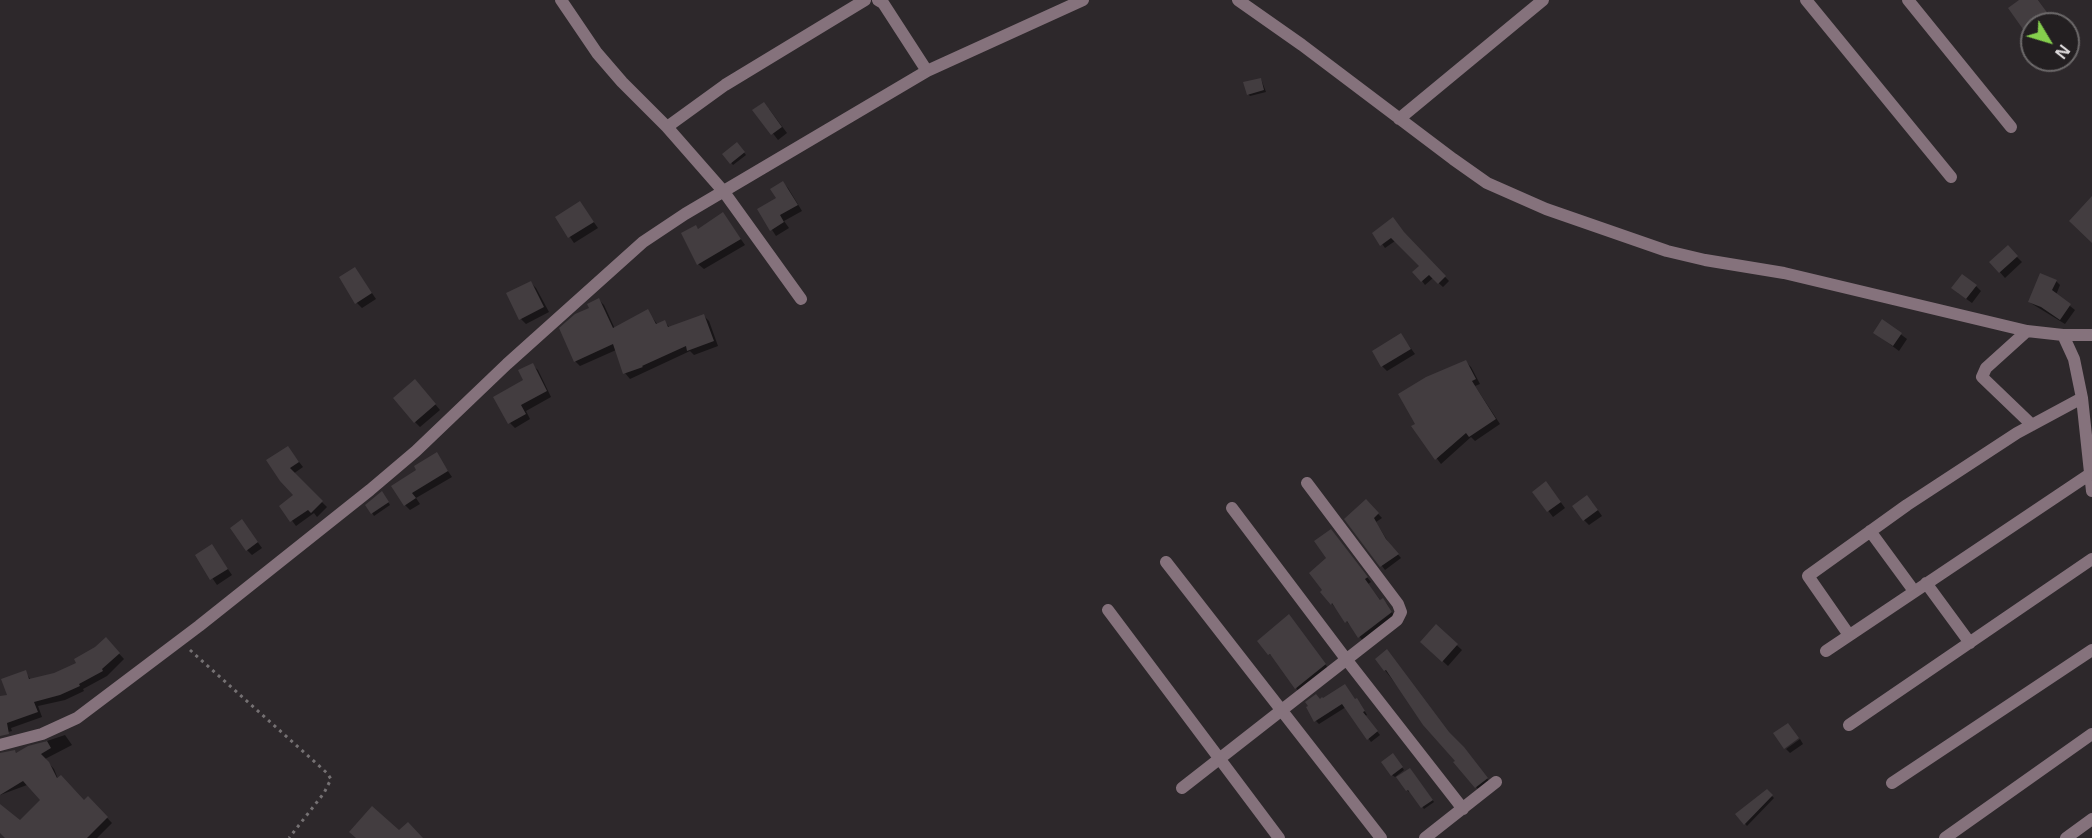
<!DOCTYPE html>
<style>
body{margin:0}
#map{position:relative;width:2092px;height:838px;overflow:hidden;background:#2d282b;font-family:"Open Sans",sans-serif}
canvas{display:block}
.north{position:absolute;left:2020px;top:12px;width:60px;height:60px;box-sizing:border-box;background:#231f21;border:2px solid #6c696a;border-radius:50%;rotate:128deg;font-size:16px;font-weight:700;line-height:24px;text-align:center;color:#dad7d8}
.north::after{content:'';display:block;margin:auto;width:21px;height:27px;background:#85cf4d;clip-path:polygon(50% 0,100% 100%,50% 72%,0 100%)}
</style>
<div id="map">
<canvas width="2092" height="838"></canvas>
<div class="north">N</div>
</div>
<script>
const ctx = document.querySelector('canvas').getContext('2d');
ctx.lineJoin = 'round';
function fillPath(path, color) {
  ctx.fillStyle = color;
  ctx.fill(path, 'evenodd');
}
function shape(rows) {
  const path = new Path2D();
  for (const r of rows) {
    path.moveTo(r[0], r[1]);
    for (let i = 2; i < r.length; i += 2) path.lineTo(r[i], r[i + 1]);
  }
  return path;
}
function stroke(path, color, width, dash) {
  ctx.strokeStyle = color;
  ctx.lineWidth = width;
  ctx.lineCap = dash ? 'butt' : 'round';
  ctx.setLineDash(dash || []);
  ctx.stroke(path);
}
const shadow = shape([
 [2021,0,2038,0,2053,21,2048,24,2032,24,2031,36,2026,31],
 [1261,79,1266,92,1250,96,1248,94],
 [769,109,787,133,778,140,755,110],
 [737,144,746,155,733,165,724,154],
 [783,183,788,188,802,211,784,221,789,228,776,236,759,210,778,198],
 [580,203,598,228,574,243,557,218],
 [723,214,745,245,704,269,698,264,696,227,699,230],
 [1374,233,1407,238,1449,281,1443,287,1433,278,1425,285,1422,281,1421,266,1395,241,1385,248],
 [2007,247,2022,262,2005,278,1991,262],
 [355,268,376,299,362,308,357,303],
 [2056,281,2060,285,2056,295,2075,310,2065,324,2029,302],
 [531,283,536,288,549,312,526,324,521,319],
 [1976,286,1981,291,1972,303,1958,293],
 [599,300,604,305,615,329,647,311,658,325,665,322,670,328,704,316,709,321,718,346,694,355,690,351,630,379,625,373,616,350,580,366,575,361,591,309],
 [1883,321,1907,339,1899,351,1875,333],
 [1401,335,1415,354,1387,371,1382,366],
 [1466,362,1471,367,1480,384,1475,386,1500,424,1475,441,1471,437,1441,464,1413,427],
 [532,365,538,370,551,397,526,411,530,419,515,428,510,423],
 [420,386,440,410,420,427,415,422],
 [288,448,303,467,293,474,327,507,317,517,314,513,296,526,281,506,296,495,281,480],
 [436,454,452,477,416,498,420,504,410,510,405,505,418,471],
 [1551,489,1565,508,1553,517,1534,492],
 [384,495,390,505,374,516,367,505],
 [1366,501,1382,518,1376,522,1390,545,1401,558,1385,570,1382,566],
 [1592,502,1602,516,1589,525,1584,520],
 [242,521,262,548,252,555,247,550],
 [1334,536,1371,582,1368,584,1381,601,1383,600,1387,604,1395,617,1364,642,1322,592],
 [212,546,232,575,217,585,197,556],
 [1292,619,1328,668,1299,692,1274,657,1269,654,1259,641],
 [1436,626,1462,650,1448,666,1422,642],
 [110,644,124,659,107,676,83,689,84,691,65,700,38,706,42,717,11,728,12,731,0,734,0,698,9,696,25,672,31,680,55,674,78,664],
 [1377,660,1466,751,1489,781,1478,789,1476,787],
 [1320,700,1356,701,1360,703,1367,715,1365,716,1380,735,1371,742,1346,707,1319,724,1316,721],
 [65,735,72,745,45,759,54,769,58,779,84,802,88,798,112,823,97,838,7,838,0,831,0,806,20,822,42,800,27,785,0,795,0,762,15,751,17,754,29,747],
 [1800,739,1803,744,1790,753,1786,749],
 [1395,757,1404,770,1395,777,1392,775],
 [1412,772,1434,802,1424,809,1411,791,1409,792,1407,790],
 [1767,791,1774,798,1747,826,1737,814]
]);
const building = shape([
 [2019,0,2038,0,2049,15,2036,24,2032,24,2032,27,2025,32,2008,8],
 [1261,78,1264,90,1247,95,1243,82],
 [764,102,782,127,771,135,752,110],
 [737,142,745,152,730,164,722,154],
 [783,181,798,205,780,215,784,222,770,231,757,209,776,198,770,189],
 [2092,196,2092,243,2069,221],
 [580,201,594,222,568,238,555,217],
 [723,212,741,239,697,265,681,233,696,225,698,229],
 [1393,217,1404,232,1446,276,1438,284,1429,275,1421,282,1412,272,1419,266,1391,238,1380,246,1372,233],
 [2008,245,2018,256,1999,273,1989,262],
 [355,267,372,293,355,304,339,277],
 [2040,273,2057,280,2052,290,2071,304,2060,320,2041,307,2028,302],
 [1962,274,1977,285,1966,299,1951,288],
 [531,281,544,307,519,320,506,293],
 [599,298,613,328,648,309,656,324,665,320,668,327,704,314,714,341,687,351,686,346,642,366,643,367,623,374,613,344,574,362,559,328,575,314,589,308,587,304],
 [1882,319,1902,333,1893,346,1873,333],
 [1401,333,1411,349,1381,367,1372,351],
 [1466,360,1476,379,1472,381,1496,419,1469,437,1466,433,1435,460,1411,426,1415,424,1398,394,1426,377],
 [533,363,547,391,521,405,526,414,508,424,493,397,523,380,518,370],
 [415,379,436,404,414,423,393,398],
 [288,446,299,462,290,468,323,501,311,513,308,510,290,522,279,506,293,495,280,481,266,460],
 [437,452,448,471,412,493,416,498,404,506,391,486,416,470,414,466],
 [1546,481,1561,502,1547,512,1532,492],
 [382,491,389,502,371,514,365,505],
 [1587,495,1598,510,1583,521,1572,506],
 [1366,499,1379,513,1374,518,1386,539,1399,554,1380,567,1344,519],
 [242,519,258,542,246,551,230,528],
 [1331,529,1368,577,1365,579,1380,600,1383,598,1392,612,1358,638,1347,621,1345,623,1332,603,1331,605,1320,592,1322,590,1309,573,1326,558,1314,541],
 [212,544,228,569,210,580,195,555],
 [1289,614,1326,664,1295,689,1270,654,1268,655,1257,641],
 [1436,624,1458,644,1442,662,1420,642],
 [106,637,120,653,102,669,103,671,79,684,80,686,60,695,34,702,38,712,7,723,9,734,0,736,0,696,7,695,1,679,26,670,29,679,54,673,76,663,74,659,95,647],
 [1387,649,1449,732,1464,747,1488,778,1475,788,1453,762,1455,761,1423,725,1386,670,1384,671,1375,659],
 [1345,684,1355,699,1357,698,1365,711,1363,712,1378,731,1367,740,1342,704,1314,722,1306,707,1308,706,1305,702,1316,694,1320,699,1322,697,1323,698],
 [1788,723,1799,738,1784,749,1773,733],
 [47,741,51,748,41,754,49,762,57,778,61,775,84,800,88,796,108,817,87,838,5,838,0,833,0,804,20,820,40,800,23,781,0,795,0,753,15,750,16,753,28,746],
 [1393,753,1403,767,1391,776,1381,762],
 [1410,768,1433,800,1421,808,1408,790,1406,791,1396,777],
 [1767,789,1773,795,1744,825,1735,814],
 [372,806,399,830,408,822,423,838,356,838,349,832]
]);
const path = shape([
 [190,650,327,773,331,779,324,793,289,838]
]);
const street = shape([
 [561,0,597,53,622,82,667,127,724,192,801,299],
 [878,0,883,3,927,71],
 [1238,0,1302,45,1453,159,1487,183,1546,209,1667,251,1705,260,1784,273,2027,331,2063,335,2092,335],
 [1806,0,1951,177],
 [1908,0,2011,127],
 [1399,119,1543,0],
 [667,127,725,85,865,0],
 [2027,331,1986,368,1982,377,2032,425],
 [2063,335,2074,359,2082,398,2092,491],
 [1232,508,1346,659,1463,809],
 [1870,531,1914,591],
 [1166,562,1381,838],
 [1926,583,1970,643],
 [1108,610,1279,838],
 [1849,635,1808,576,1907,505,2017,433,2082,398],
 [1826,651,2090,474],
 [1849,725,2092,559],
 [0,745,42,734,77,718,199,626,370,490,416,451,507,364,643,242,685,214,927,71,1083,0],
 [1892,783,2092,650],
 [1182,788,1397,620,1401,612,1398,604,1307,483],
 [1425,838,1496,782],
 [1945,838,2092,734],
 [2066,838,2092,819]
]);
fillPath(shadow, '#0007');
fillPath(building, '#433d40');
stroke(path, '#757173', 3, [3, 4.5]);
stroke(street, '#85727c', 12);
</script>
